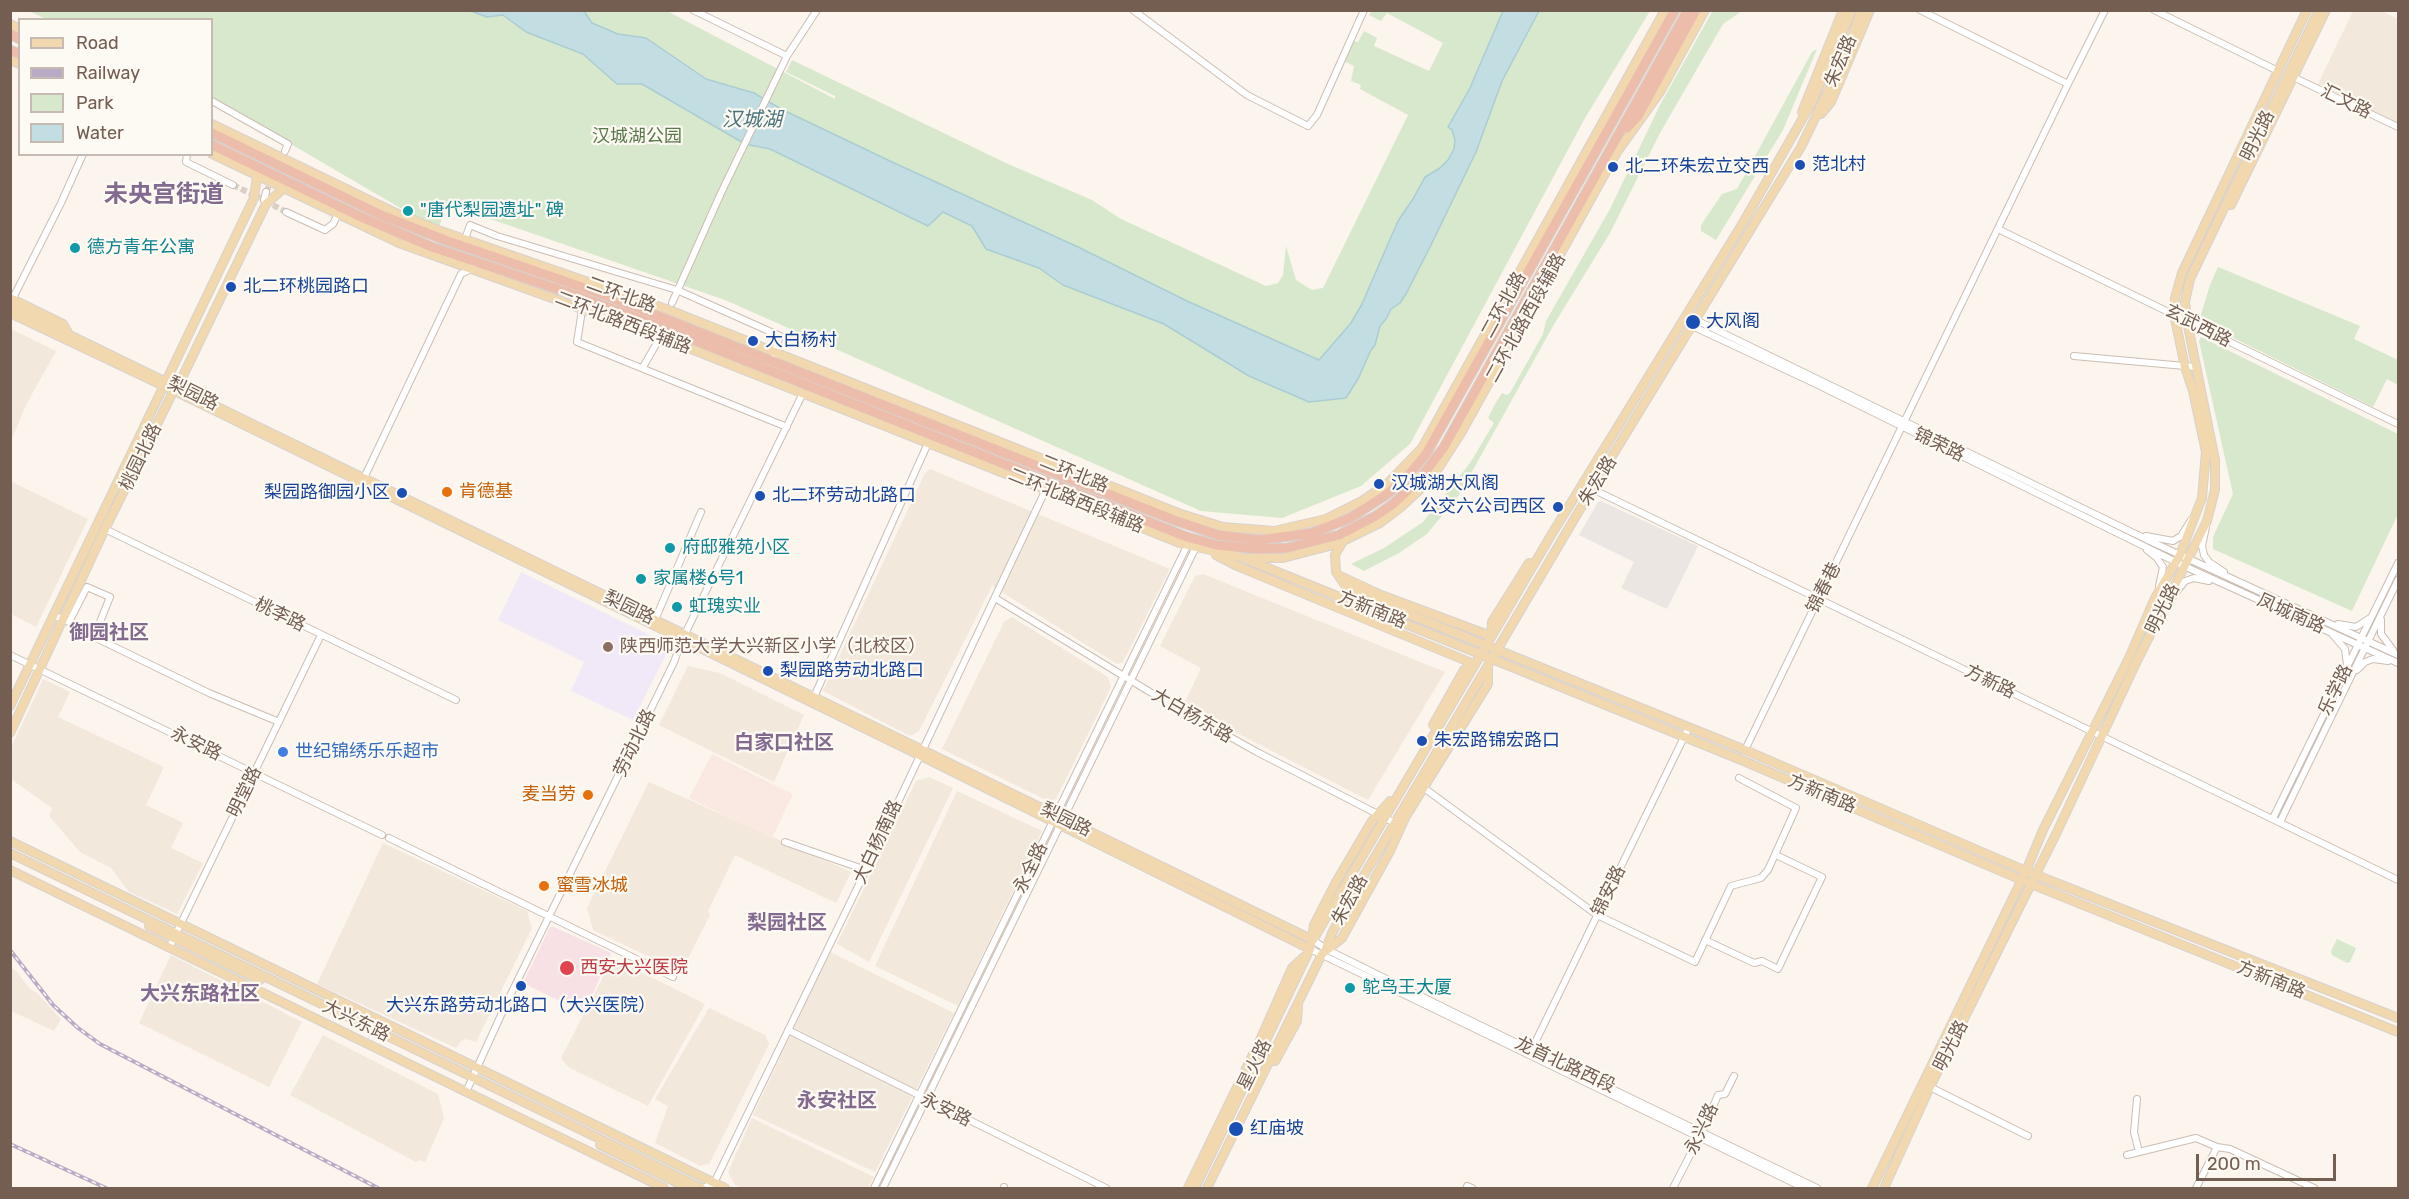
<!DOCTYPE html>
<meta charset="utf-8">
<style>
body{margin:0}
#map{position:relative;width:2409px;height:1199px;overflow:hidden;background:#fbf5ed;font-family:Rubik,sans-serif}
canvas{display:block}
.frame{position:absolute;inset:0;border:12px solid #745e52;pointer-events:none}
.legend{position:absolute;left:18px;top:18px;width:195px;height:138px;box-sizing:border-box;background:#fdf9f3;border:2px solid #c6bbb3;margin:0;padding:8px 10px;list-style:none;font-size:18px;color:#745e52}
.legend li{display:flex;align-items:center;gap:12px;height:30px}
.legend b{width:30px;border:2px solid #c6bbb3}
.scale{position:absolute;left:2196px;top:1154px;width:140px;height:27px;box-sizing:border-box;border:3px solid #745e52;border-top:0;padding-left:8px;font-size:18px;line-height:21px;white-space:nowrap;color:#745e52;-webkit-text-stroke:4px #fdf9f3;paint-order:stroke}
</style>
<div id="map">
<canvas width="2409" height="1199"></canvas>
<div class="frame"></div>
<ul class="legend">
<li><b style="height:8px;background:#f1d8ae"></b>Road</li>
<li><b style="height:8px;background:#b9abc5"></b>Railway</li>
<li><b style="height:16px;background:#d7e8cc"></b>Park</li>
<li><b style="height:16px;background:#c3dee3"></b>Water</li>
</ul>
<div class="scale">200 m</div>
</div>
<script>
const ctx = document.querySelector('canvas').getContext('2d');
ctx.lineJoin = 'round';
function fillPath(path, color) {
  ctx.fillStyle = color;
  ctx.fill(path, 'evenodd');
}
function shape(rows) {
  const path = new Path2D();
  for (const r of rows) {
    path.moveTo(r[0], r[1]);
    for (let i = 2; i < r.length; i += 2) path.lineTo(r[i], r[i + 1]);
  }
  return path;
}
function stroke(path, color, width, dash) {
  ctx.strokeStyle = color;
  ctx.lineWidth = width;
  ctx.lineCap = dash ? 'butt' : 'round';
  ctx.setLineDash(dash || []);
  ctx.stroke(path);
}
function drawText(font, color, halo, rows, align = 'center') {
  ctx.font = font + ' Rubik,"Noto Sans SC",sans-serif';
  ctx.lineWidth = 4.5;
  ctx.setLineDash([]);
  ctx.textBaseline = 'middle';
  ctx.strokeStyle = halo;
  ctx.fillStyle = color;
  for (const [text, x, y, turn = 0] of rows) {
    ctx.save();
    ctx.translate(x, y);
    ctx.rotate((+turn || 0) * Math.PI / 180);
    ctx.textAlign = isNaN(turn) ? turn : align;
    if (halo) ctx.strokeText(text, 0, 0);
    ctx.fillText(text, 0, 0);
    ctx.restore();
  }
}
const residential = shape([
 [2353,11,2381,11,2398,19,2398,123,2318,84],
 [11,329,56,351,26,405,11,441],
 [930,469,1170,569,1123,662,1117,664,992,586,919,731,910,736,823,691,925,473],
 [10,481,88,519,36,627,11,614],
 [1203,574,1445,672,1368,800,1231,730,1185,702,1201,668,1160,646,1195,576],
 [1012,617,1108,677,1111,687,1056,799,1048,801,942,749,1004,622],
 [688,666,720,673,804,715,774,782,659,725],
 [43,679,70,692,58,717,164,767,146,805,183,823,171,848,203,863,177,914,129,892,111,868,80,852,49,816,52,808,11,779,11,748],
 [929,777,953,788,869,962,837,944,916,781],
 [649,782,851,872,836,903,735,855,708,911,710,915,681,972,593,930,587,908],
 [957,791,1042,831,958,1006,875,966],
 [383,843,527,911,532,928,476,1042,466,1039,461,1041,456,1048,317,984],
 [830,952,954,1013,875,1172,753,1115],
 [171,955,302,1022,269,1087,139,1023],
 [613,958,705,1004,648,1106,568,1067,561,1058],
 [11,968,16,971,30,989,37,993,61,1019,54,1031,11,1011],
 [709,1008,765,1035,769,1044,709,1164,700,1166,655,1143,668,1106,655,1099],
 [323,1035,438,1094,444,1118,425,1162,420,1160,416,1162,290,1095],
 [752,1118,874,1177,868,1188,743,1188,735,1185,728,1172]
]);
const commercial = shape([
 [712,754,793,794,772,838,689,798]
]);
const industrial = shape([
 [1601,501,1698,546,1667,609,1621,588,1634,562,1579,535,1598,502]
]);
const education = shape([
 [521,572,660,640,666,655,633,720,571,691,584,662,498,620]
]);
const medical = shape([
 [550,927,554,927,611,953,584,1013,523,983]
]);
const green = shape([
 [1713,10,1742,11,1723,24,1660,133,1610,233,1553,326,1459,495,1427,534,1399,553,1364,571,1351,564,1384,548,1423,522,1470,463,1494,423,1488,418,1495,404,1502,393,1507,395,1510,393,1543,334,1546,321,1610,209,1660,105],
 [28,11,667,11,835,99,835,96,786,72,792,60,1008,164,1092,200,1121,219,1266,286,1278,283,1283,275,1286,246,1296,280,1312,290,1323,288,1408,115,1360,89,1361,85,1351,81,1354,66,1340,59,1349,40,1358,42,1364,31,1377,38,1374,46,1429,71,1443,43,1387,13,1381,21,1369,15,1372,11,1650,11,1585,118,1410,444,1361,486,1282,518,1201,511,725,300,447,204,438,230,212,98,212,20,49,20],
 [1817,49,1783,130,1716,240,1701,231,1701,225,1722,194,1737,189,1812,52],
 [2218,267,2360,326,2354,339,2398,360,2398,385,2387,379,2373,407,2199,321,2210,285],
 [2201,337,2398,434,2398,514,2352,611,2213,549,2213,537,2233,494,2199,341],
 [2337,939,2356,948,2350,962,2347,963,2332,955,2331,951]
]);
const water = shape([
 [471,11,584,11,592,23,618,34,646,38,706,79,754,93,781,109,892,162,1078,247,1187,301,1319,360,1351,323,1362,304,1398,221,1413,199,1425,177,1440,168,1448,160,1454,149,1455,140,1452,130,1448,127,1470,88,1503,11,1539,11,1502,81,1476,152,1431,245,1406,294,1400,303,1391,309,1386,319,1380,326,1375,345,1371,350,1358,379,1346,398,1309,402,1249,376,1164,324,1063,285,1039,268,986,249,972,226,943,212,928,226,770,149,745,144,642,84,617,84,583,54,526,32,503,15,487,17,471,11]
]);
const minorTunnel = shape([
 [233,185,260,198],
 [266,192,285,151],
 [265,201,286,212]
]);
const minor = shape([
 [693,10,787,56],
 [1133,10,1247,95,1308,126,1317,115,1364,10],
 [2154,10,2278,71],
 [2293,77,2398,127],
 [2068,84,2105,10],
 [212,101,288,144,285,151],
 [187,154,186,162,233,185],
 [264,200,266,192],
 [286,212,325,230,333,224,338,214],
 [1998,229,2398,424],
 [465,239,470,225,497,236,677,290,780,336,774,354],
 [584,298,577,342,787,427],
 [11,302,61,203,83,154],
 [672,303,721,193,787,56,817,10],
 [1696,320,2152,542,2398,655],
 [1692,326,1816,384,2184,566,2398,663],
 [2074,356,2196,367],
 [643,367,658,341],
 [363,480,461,274,473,268],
 [1582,484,2398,880],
 [2206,527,2202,546,2204,555,2209,562,2224,572],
 [105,529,456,700],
 [2146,536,2173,541,2181,536,2191,520],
 [2147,550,2157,558,2163,567,2159,586],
 [995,598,1150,692,1257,752,1395,823],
 [2171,599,2185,581,2194,578,2209,581],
 [53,615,69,622,87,587,110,597,94,637,209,693,279,722],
 [655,620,701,512],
 [2381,620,2381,634,2393,650],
 [2338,624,2356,627,2370,618],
 [2333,635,2345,649,2347,665],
 [10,655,382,835],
 [2357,670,2365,662,2373,659,2388,661],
 [814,697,928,443],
 [1745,750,2068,84,1920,10],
 [1424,788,1597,915,1695,962,1731,886,1761,878,1768,870,1796,808,1739,778],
 [2273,818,2398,563],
 [2280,822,2398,580],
 [389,838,673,977],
 [785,842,866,870],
 [1313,940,1326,949,1457,1014,1817,1188],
 [1705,940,1754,963,1762,961,1778,969,1822,877,1776,855],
 [169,948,321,635],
 [1310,949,1804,1188],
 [788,1030,1106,1188],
 [1530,1053,1689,727],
 [1930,1087,2028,1136],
 [466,1092,506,1004,674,662,682,640,803,393],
 [2137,1099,2134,1132,2139,1152],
 [2127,1155,2196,1138,2217,1147,2230,1149,2314,1188],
 [1467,1186,1472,1188],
 [703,1188,714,1183,866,870,1046,489],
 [874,1188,1187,546],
 [883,1188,1195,549],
 [1004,1188,1004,1187],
 [1673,1188,1702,1132,1718,1095,1725,1094,1734,1076],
 [2196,1188,2217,1147]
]);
const major = shape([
 [10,24,20,29],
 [10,60,20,64],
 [1802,112,1843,10],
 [1821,114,1831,102,1870,10],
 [212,124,398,214,438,230,669,310,1178,513,1223,527,1274,531,1326,519,1362,501,1387,484,1422,448,1665,10],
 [212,154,399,243,666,339,1180,543,1244,558,1283,558,1337,544,1380,523,1401,507,1432,478,1461,433,1617,152,1660,92,1705,10],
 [2231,205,2326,10],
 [10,298,63,324,68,333],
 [10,306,1313,940],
 [10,313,187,397,919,755,1310,949],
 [1342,543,1335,555,1336,572,1345,585,1359,594,1745,750,2026,871,2398,1018],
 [1216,555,1237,566,1474,664],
 [1248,560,1739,759,2031,884,2398,1032],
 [1340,576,1381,595,1491,636,1492,622,1529,563],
 [10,706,254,198,257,176],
 [1433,725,1464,670,1474,664],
 [10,733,105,529,173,392,178,386,266,204,283,189],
 [10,841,725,1188],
 [10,853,701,1188],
 [10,870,664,1188],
 [149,926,260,980],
 [1313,940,1550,537,1744,221,1812,102,1852,10],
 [1326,949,1332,933,1363,877,1592,489,1801,147,1841,64,1862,10],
 [1275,1061,1297,1021,1298,1006],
 [600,1145,688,1188],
 [1188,1188,1260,1040,1292,968,1304,957],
 [1195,1188,1310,949,1314,925,1336,882,1372,821,1390,801],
 [1207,1188,1322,954,1342,938,1390,851,1406,816,1488,684,1488,669],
 [1872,1188,2026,871,2043,830,2129,658,2155,598,2180,555,2193,521,2202,498,2206,452,2193,391,2185,367,2174,314,2175,298,2182,273,2307,10],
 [1884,1188,1930,1087,2056,834,2136,663,2207,521,2215,490,2215,460,2187,321,2185,302,2190,279,2319,10]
]);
const highway = shape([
 [10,34,20,39],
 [10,50,20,54],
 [1627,128,1638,116,1696,10],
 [212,133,381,215,445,240,605,295,1174,520,1218,535,1259,540,1312,533,1350,518,1386,495,1407,477,1426,454,1675,10],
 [212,145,359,216,432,247,584,298,666,329,1187,537,1216,545,1258,549,1287,548,1339,535,1374,517,1393,504,1420,479,1444,447,1688,10]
]);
const rail = shape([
 [10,950,53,1005,78,1028,100,1044,378,1188],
 [10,1144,106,1188]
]);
const markers = [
 [1800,165,6,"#1a4fb4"],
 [1613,167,6,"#1a4fb4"],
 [408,211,6,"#0f9aa8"],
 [75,248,6,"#0f9aa8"],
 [231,287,6,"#1a4fb4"],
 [1693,322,8,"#1a4fb4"],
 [753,341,6,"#1a4fb4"],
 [1379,484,6,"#1a4fb4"],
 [447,492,6,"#e8710a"],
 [402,493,6,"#1a4fb4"],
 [760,496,6,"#1a4fb4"],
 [1558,507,6,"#1a4fb4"],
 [670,548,6,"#0f9aa8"],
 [641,579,6,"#0f9aa8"],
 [677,607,6,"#0f9aa8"],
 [608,647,6,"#8d6e63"],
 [768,671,6,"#1a4fb4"],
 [1422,741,6,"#1a4fb4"],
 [283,752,6,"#3f7fe0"],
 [588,795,6,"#e8710a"],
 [544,886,6,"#e8710a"],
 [567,968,8,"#e0444e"],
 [521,986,6,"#1a4fb4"],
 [1350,988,6,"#0f9aa8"],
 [1236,1129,8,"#1a4fb4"]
];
const streetNames = [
 ["朱宏路",1841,61,-67],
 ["汇文路",2346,102,26],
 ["明光路",2258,136,-64],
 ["二环北路",621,295,20],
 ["二环北路",1504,305,-61],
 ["二环北路西段辅路",1526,318,-61],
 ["二环北路西段辅路",623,323,21],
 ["玄武西路",2198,326,27],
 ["梨园路",193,394,26],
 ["锦荣路",1939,445,26],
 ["桃园北路",141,457,-64],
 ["二环北路",1074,474,22],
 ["朱宏路",1598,481,-58],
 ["二环北路西段辅路",1076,501,22],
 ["锦春巷",1824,588,-63],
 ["梨园路",629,608,26],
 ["明光路",2163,609,-64],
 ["方新南路",1372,610,22],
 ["凤城南路",2291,614,24],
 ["桃李路",280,615,26],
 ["方新路",1990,682,26],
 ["乐学路",2336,690,-64],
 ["大白杨东路",1192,716,30],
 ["劳动北路",635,743,-64],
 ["永安路",196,744,26],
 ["明堂路",245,792,-64],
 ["方新南路",1822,794,23],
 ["梨园路",1066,820,26],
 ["大白杨南路",878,842,-65],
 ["永全路",1031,868,-64],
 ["锦安路",1609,891,-64],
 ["朱宏路",1350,900,-61],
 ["方新南路",2271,980,22],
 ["大兴东路",356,1021,26],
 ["明光路",1951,1046,-63],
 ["星火路",1255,1065,-64],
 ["龙首北路西段",1565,1065,25],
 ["永安路",946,1110,26],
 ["永兴路",1702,1129,-65]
];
const parkNames = [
 ["汉城湖公园",637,137]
];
const transitNames = [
 ["范北村",1812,165],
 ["北二环朱宏立交西",1625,167],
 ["北二环桃园路口",243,287],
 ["大风阁",1706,322],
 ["大白杨村",765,341],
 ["汉城湖大风阁",1391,484],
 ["梨园路御园小区",390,493,"right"],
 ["北二环劳动北路口",772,496],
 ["公交六公司西区",1546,507,"right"],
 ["梨园路劳动北路口",780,671],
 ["朱宏路锦宏路口",1434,741],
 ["大兴东路劳动北路口（大兴医院）",521,1006,"center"],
 ["红庙坡",1250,1129]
];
const cultureNames = [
 ["\"唐代梨园遗址\" 碑",420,211],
 ["德方青年公寓",87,248],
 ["府邸雅苑小区",682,548],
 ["家属楼6号1",653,579],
 ["虹瑰实业",689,607],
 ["鸵鸟王大厦",1362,988]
];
const foodNames = [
 ["肯德基",459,492],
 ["麦当劳",576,795,"right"],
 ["蜜雪冰城",556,886]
];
const educationNames = [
 ["陕西师范大学大兴新区小学（北校区）",620,647]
];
const shopNames = [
 ["世纪锦绣乐乐超市",295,752]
];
const healthNames = [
 ["西安大兴医院",580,968]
];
const waterNames = [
 ["汉城湖",752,120]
];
const neighbourhoodNames = [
 ["御园社区",109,633],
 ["白家口社区",784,743],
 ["梨园社区",787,923],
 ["大兴东路社区",200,994],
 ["永安社区",837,1101]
];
const districtNames = [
 ["未央宫街道",164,195]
];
fillPath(residential, '#f2e8dc');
fillPath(commercial, '#f9e9e2');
fillPath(industrial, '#ebe6e1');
fillPath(education, '#f2e9f8');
fillPath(medical, '#f7e1e4');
fillPath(green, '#d7e8cc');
fillPath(water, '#c3dee3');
stroke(water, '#aacdd3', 1.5);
stroke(minorTunnel, '#d9cfc6', 6, [6, 3]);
stroke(minor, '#ccbeb3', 8);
stroke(major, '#d8d2cf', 10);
stroke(highway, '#d8d2cf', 11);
stroke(minor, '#fff', 6);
stroke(major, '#f1d8ae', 8);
stroke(highway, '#edbdab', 9);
stroke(rail, '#b9abc5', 4);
stroke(rail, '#fdf9f3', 1.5, [4.5]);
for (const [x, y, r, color] of markers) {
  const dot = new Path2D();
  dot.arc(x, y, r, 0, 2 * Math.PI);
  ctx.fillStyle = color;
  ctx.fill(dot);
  stroke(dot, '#fdf9f3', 2);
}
drawText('18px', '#745e52', '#fdf9f3', streetNames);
drawText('18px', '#58784b', '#fdf9f3', parkNames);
drawText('18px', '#164399', '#fdf9f3', transitNames, 'left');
drawText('18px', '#0d838f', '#fdf9f3', cultureNames, 'left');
drawText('18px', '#c56008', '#fdf9f3', foodNames, 'left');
drawText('18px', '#785e54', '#fdf9f3', educationNames, 'left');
drawText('18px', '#366cbe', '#fdf9f3', shopNames, 'left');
drawText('18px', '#be3a42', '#fdf9f3', healthNames, 'left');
drawText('italic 20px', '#4a757d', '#fdf9f3', waterNames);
drawText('bold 20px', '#836a8f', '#fdf9f3', neighbourhoodNames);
drawText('bold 24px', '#836a8f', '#fdf9f3', districtNames);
</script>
